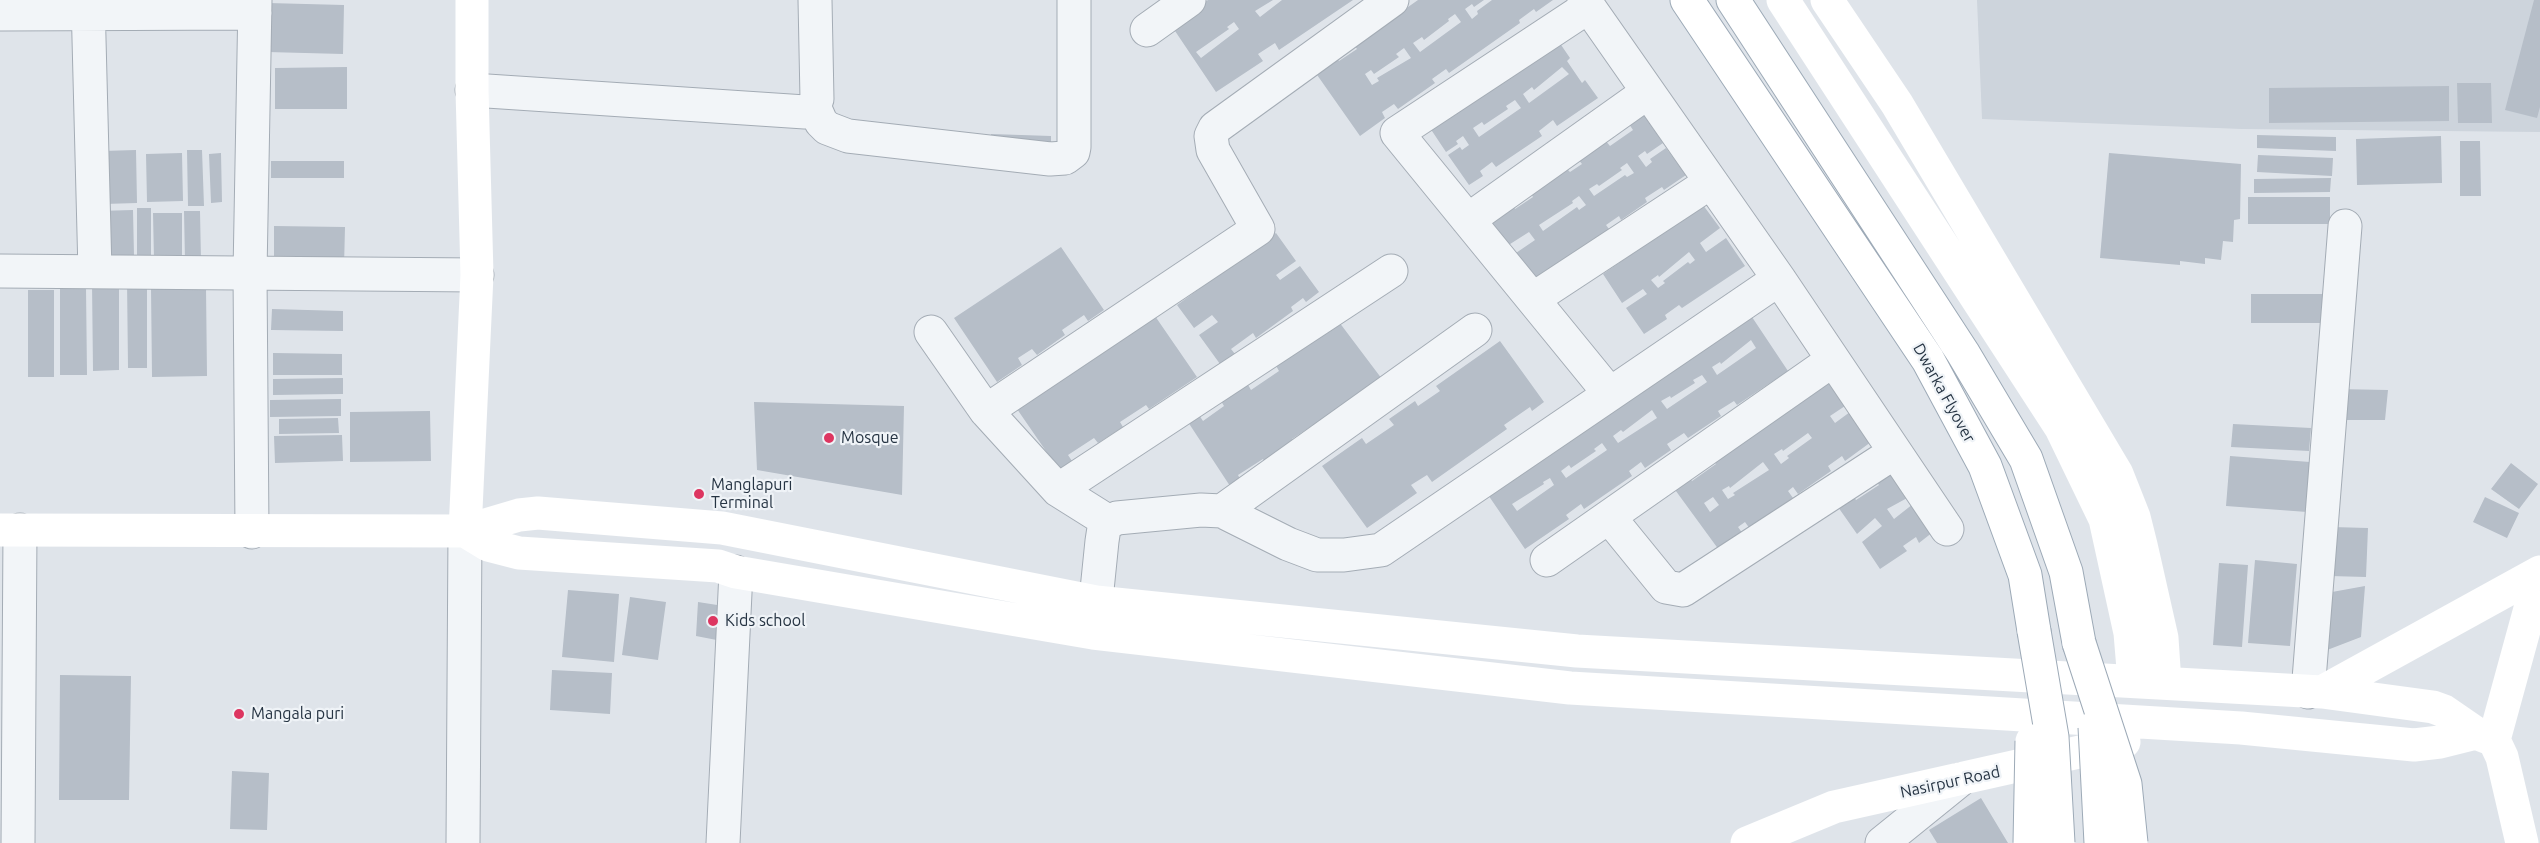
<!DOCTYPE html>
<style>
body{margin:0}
canvas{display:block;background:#dfe4ea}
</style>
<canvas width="2540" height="843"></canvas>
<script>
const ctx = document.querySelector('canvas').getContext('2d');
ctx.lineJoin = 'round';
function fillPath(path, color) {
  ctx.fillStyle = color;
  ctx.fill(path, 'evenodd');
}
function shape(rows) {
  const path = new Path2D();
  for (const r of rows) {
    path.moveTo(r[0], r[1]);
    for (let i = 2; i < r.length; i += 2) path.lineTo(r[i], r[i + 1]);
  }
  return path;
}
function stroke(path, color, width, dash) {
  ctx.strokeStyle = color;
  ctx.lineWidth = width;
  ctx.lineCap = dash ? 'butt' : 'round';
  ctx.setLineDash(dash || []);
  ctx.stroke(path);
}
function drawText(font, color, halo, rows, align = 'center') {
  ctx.font = font + ' Ubuntu,sans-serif';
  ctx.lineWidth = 4.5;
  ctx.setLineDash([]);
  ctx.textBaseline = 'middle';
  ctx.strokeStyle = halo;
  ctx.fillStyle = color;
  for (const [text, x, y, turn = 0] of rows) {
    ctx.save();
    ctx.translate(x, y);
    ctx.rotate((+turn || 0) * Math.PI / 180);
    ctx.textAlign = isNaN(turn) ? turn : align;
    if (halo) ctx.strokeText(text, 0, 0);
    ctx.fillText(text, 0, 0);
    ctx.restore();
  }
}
const built = shape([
 [1977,0,2540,0,2540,132,2242,129,1982,119]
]);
const building = shape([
 [1208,0,1273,0,1255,11,1260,17,1282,0,1353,0,1279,50,1275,43,1258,54,1263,61,1216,92,1171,25],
 [1234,22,1239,29,1201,58,1196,52,1229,29,1227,27],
 [1418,0,1484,0,1474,7,1472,4,1465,9,1472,19,1478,14,1477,11,1492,0,1553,0,1536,12,1534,9,1519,20,1520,23,1449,73,1446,69,1432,79,1435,83,1398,109,1394,104,1382,112,1385,118,1360,136,1315,72,1336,57,1339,61,1357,49,1354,45],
 [1455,14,1461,22,1420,52,1413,43,1422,37,1424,40,1449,21,1448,19],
 [1404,48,1411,58,1377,78,1379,81,1372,85,1365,74,1371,70,1374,74,1399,57,1396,54],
 [2534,0,2540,0,2540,107,2537,118,2505,110],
 [268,3,344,5,343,54,267,52],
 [1557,39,1570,58,1567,61,1582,83,1585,80,1598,98,1557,126,1553,120,1539,131,1542,136,1496,167,1492,162,1480,171,1483,176,1469,185,1448,155,1460,147,1462,150,1469,145,1463,136,1456,141,1458,144,1446,152,1426,122],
 [1562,67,1569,74,1529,103,1523,94,1532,87,1534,90],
 [1515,100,1521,108,1479,137,1473,128,1482,122,1484,125,1508,109,1506,106],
 [347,67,347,109,275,109,275,68],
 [2457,83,2491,83,2492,123,2458,123],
 [2449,86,2449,121,2269,123,2269,88],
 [1643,114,1663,143,1647,154,1645,151,1638,156,1646,167,1652,162,1650,159,1666,148,1686,175,1664,190,1662,187,1645,198,1647,202,1621,220,1619,216,1606,225,1609,229,1532,282,1513,255,1535,240,1529,232,1507,246,1490,221,1513,205,1515,209,1533,197,1530,192,1566,168,1570,172,1582,164,1578,159,1605,140,1610,146,1633,130,1629,124],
 [1627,163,1634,173,1627,177,1625,175,1594,196,1589,189,1597,184,1599,186,1622,170,1620,168],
 [1579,196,1586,205,1579,210,1577,207,1543,231,1539,225,1573,203,1572,201],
 [991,134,1051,136,1051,152,990,150],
 [2257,135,2336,137,2336,151,2257,148],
 [2441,136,2442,183,2357,185,2356,139],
 [2460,141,2480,141,2481,196,2460,196],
 [136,150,137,203,104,204,102,151],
 [187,150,202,150,204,206,188,206],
 [182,153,183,201,147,202,146,154],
 [221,153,222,202,211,203,209,154],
 [2109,153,2241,164,2240,219,2234,220,2233,242,2223,241,2221,260,2205,258,2205,264,2180,261,2180,265,2100,258],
 [2258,155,2333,158,2332,176,2257,172],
 [271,161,344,161,344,178,271,178],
 [2331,178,2330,192,2254,193,2254,179],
 [2248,197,2330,197,2330,224,2248,224],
 [1703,205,1720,228,1700,243,1706,252,1726,238,1745,266,1682,308,1679,305,1665,315,1667,319,1644,334,1626,308,1647,294,1643,289,1622,303,1603,274],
 [1689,252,1695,260,1690,264,1688,262,1663,281,1665,283,1658,288,1651,280,1658,275,1659,277],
 [137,208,151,208,151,256,137,256],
 [133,210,134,256,100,257,98,211],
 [184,211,200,211,201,261,185,261],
 [153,213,182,213,182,259,154,260],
 [274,226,345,227,344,267,274,266],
 [1276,233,1296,261,1276,275,1280,280,1300,266,1319,292,1306,302,1303,298,1291,307,1293,311,1256,338,1253,333,1231,349,1235,354,1220,364,1199,335,1218,322,1212,315,1194,328,1177,305],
 [1061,247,1104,310,1088,321,1084,315,1062,330,1065,335,1037,355,1032,349,1018,358,1022,365,997,382,954,318],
 [127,279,147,279,147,368,128,368],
 [92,282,119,282,119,370,93,371],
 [86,287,87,375,60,375,60,288],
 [151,287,206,287,207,376,152,377],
 [28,290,54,290,54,377,28,377],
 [2251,294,2322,294,2322,323,2251,323],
 [1746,308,1788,371,1737,405,1734,401,1718,411,1721,416,1688,438,1684,433,1667,444,1671,450,1645,468,1641,462,1629,471,1632,476,1584,509,1581,504,1566,515,1569,519,1525,549,1482,486],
 [1751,340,1756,348,1717,375,1712,367,1720,362,1721,364],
 [1702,375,1707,382,1667,409,1661,401,1670,396,1671,398,1695,383,1693,380],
 [1652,410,1657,418,1618,443,1613,436,1621,430,1623,432],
 [1602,443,1607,450,1566,478,1561,471,1569,465,1571,468,1596,451,1594,449],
 [1550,478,1554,485,1517,511,1512,504,1544,484,1543,482],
 [272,309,343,311,343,331,271,330],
 [1155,316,1197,377,1149,409,1146,405,1120,422,1123,427,1098,443,1094,438,1068,455,1072,461,1059,470,1017,409],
 [1336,318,1385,383,1318,427,1316,423,1292,439,1295,443,1265,463,1263,459,1238,475,1240,479,1230,486,1188,422,1199,415,1203,421,1224,406,1221,401,1247,383,1251,390,1279,371,1275,364],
 [1500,341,1544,402,1532,411,1530,407,1504,425,1507,429,1432,482,1427,475,1411,485,1417,493,1367,528,1322,466,1362,438,1366,444,1394,425,1389,419,1415,401,1418,406,1440,391,1436,386],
 [273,353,342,354,342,375,273,375],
 [343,378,343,394,273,395,273,379],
 [1826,379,1845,406,1830,416,1835,423,1850,412,1871,442,1845,461,1842,456,1828,466,1831,471,1798,494,1793,487,1788,491,1793,498,1750,529,1745,522,1738,527,1743,534,1719,550,1673,487,1688,476,1692,481,1716,464,1712,459,1798,399,1801,403,1815,393,1812,389],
 [1808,433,1812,438,1787,456,1789,458,1781,464,1774,454,1782,449,1783,451],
 [1763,462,1769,470,1733,493,1735,495,1728,499,1722,490,1729,486,1730,488],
 [1713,497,1719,505,1710,512,1704,503],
 [2336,389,2388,390,2385,420,2335,420],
 [341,399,341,416,270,417,270,400],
 [754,402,904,406,902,495,757,470],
 [430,411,431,461,350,462,350,412],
 [338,418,339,433,279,434,279,419],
 [2233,424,2311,428,2309,451,2231,447],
 [342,435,343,461,275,463,274,436],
 [2230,456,2310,462,2307,512,2226,506],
 [2511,463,2538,484,2519,509,2491,489],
 [1890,472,1909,497,1887,509,1894,519,1913,504,1933,532,1919,543,1916,537,1903,546,1907,551,1880,569,1862,542,1882,526,1875,518,1857,534,1838,507,1854,497,1856,500,1879,485,1876,481],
 [2485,497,2519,513,2507,538,2473,522],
 [2332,527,2368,528,2366,577,2330,576],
 [2255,560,2297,564,2290,646,2248,643],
 [2219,563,2248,565,2242,647,2213,645],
 [2365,586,2361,637,2322,652,2321,594],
 [568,590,619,594,614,662,562,657],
 [630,597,666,602,658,660,622,655],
 [698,602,730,607,727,642,696,636],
 [552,670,612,673,610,714,550,710],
 [60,675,131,676,129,800,59,800],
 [232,771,269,773,267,830,230,829],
 [1981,798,2008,843,1937,843,1929,830]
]);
const street = shape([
 [88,0,95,272],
 [1584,0,1779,279,1947,529],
 [1588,7,1397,133,1610,394],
 [0,14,255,13],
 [1147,30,1189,0],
 [472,90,805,112,814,106,817,99,815,0],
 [814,106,821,122,827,128,848,136,1050,159,1065,158,1073,152,1074,147,1074,0],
 [1468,220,1648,92],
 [0,271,477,275],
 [1533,299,1711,182],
 [931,332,986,411,1058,490,1109,522],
 [986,411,1258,229,1213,150,1211,136,1215,128,1392,0],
 [1058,490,1391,271],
 [1222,511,1475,330],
 [1609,517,1666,587,1683,590,1895,452],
 [252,532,250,273,255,0],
 [1547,560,1833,360],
 [1093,629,1102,541,1104,528,1109,522,1117,518,1201,510,1222,511,1288,544,1317,555,1344,555,1381,550,1779,279],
 [2308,692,2345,226],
 [18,843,20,530],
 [463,843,465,531],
 [723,843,736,572],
 [1882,843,1960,780]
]);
const secondary = shape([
 [1783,0,2061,428,2105,519,2130,633,2134,681],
 [1827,0,1897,104,2117,474,2134,517,2141,545,2162,638,2165,683],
 [0,530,465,531,519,515,538,513,722,528,1096,602,1577,651,2322,692,2433,707,2444,711,2476,733,2494,740,2502,757,2522,843],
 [465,531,488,545,519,553,718,566,736,572,1093,633,1570,688,2241,728,2414,745,2440,742,2476,733],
 [465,531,477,275,472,90,472,0],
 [2322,692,2540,572],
 [2494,740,2540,572],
 [1747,843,1834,807,2124,742]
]);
const primary = shape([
 [1687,0,1928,360,1985,466,2025,575,2034,631],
 [1733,0,1963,353,2026,459,2066,572,2079,643]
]);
const primaryBridge = shape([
 [2034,631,2052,737,2058,843],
 [2079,643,2125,784,2131,843],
 [2095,727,2101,843],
 [2030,843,2032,741]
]);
const markers = [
 [829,438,6,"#dd3661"],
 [699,494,6,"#dd3661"],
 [713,621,6,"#dd3661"],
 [239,714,6,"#dd3661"]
];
const streetNames = [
 ["Dwarka Flyover",1944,393,61],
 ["Nasirpur Road",1950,782,-12]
];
const poiNames = [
 ["Mosque",841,438],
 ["Manglapuri",711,485],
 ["Terminal",711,503],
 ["Kids school",725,621],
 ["Mangala puri",251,714]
];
fillPath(built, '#cdd4dc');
fillPath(building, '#b6bec8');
stroke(street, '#a4acb5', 35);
stroke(primary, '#9daab7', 35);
stroke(street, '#f2f5f8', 33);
stroke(secondary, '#fff', 33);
stroke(primary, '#fff', 33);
stroke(primaryBridge, '#9daab7', 35, []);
stroke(primaryBridge, '#fff', 33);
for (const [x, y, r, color] of markers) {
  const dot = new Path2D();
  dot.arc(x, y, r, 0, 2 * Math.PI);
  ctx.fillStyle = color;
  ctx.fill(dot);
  stroke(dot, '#eff3f7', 2);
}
drawText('16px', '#263443', '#eff3f7', streetNames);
drawText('16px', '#263443', '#eff3f7', poiNames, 'left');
</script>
